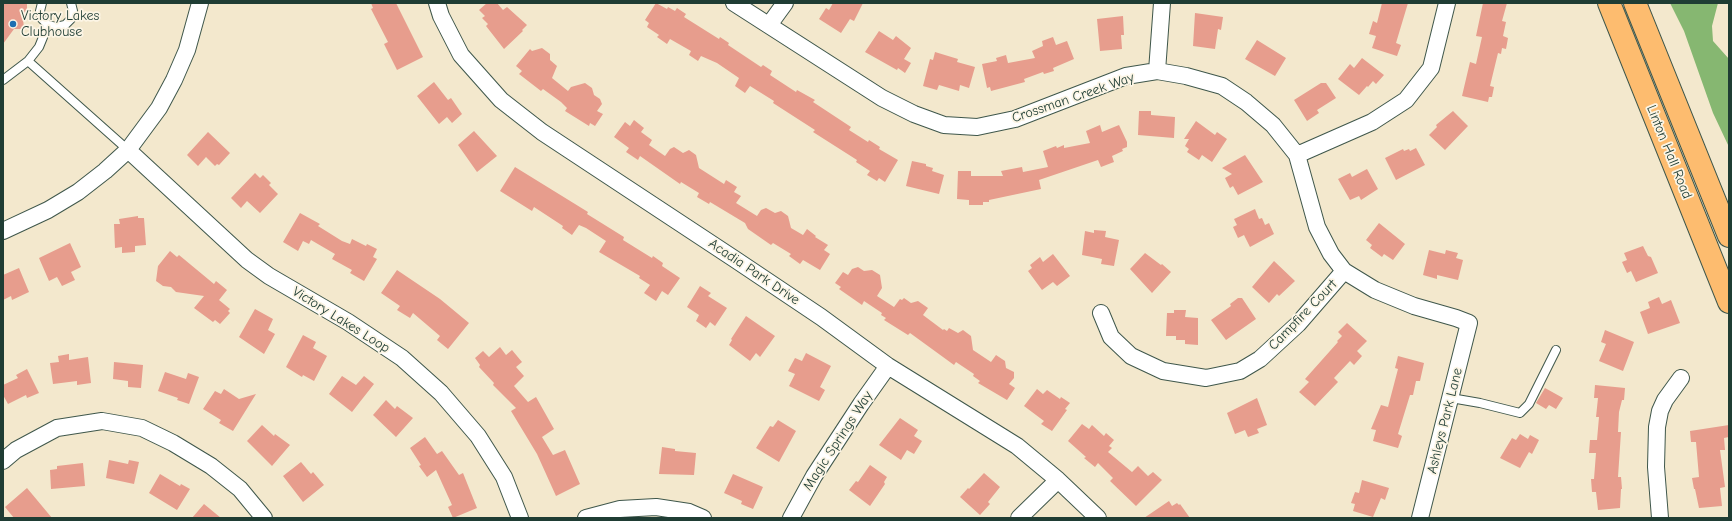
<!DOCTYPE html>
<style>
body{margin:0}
#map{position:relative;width:1732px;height:521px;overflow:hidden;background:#f3e8cd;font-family:"Comic Neue",sans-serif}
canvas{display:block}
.frame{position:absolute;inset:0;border:4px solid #1f3d34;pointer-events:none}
</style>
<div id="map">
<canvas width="1732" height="521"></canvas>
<div class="frame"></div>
</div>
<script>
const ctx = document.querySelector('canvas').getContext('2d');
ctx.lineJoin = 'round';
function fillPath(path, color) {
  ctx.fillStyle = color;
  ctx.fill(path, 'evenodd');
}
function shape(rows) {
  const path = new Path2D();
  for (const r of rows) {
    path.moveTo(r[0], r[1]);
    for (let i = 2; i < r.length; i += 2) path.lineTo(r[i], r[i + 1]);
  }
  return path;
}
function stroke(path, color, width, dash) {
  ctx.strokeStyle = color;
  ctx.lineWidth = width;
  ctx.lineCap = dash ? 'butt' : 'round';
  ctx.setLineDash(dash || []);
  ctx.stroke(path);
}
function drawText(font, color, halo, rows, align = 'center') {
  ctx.font = font + ' "Comic Neue",sans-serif';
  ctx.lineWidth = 3.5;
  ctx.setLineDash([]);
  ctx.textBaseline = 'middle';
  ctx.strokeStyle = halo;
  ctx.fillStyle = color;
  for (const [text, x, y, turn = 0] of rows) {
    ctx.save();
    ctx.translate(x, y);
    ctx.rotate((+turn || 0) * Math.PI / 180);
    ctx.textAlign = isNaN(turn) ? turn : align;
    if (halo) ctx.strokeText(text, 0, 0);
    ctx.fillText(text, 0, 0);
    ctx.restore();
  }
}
const forest = shape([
 [1670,3,1718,3,1712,26,1713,41,1729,59,1729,147,1713,113,1684,31]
]);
const building = shape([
 [3,3,27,4,27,18,23,18,24,29,14,29,3,44],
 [371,3,396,3,423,57,397,70,384,44,388,42,371,9,373,8],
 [487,3,497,3,503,10,507,7,527,25,522,30,523,31,504,49,486,26,488,24,482,18,485,16,479,10],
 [656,3,667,9,668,7,675,11,677,8,686,14,684,17,719,39,720,37,729,43,728,45,761,67,763,65,772,71,770,75,796,92,797,90,815,100,813,102,851,127,849,130,868,142,869,140,880,147,879,149,898,160,885,182,879,178,877,181,867,175,870,171,856,162,857,160,813,132,815,130,773,103,774,101,750,86,745,93,735,86,739,78,717,63,701,56,698,61,689,55,691,51,670,39,667,44,657,37,659,35,647,27,649,23,645,20],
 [833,3,863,3,854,21,850,19,841,33,819,19,826,8,829,10],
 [1382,3,1408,3,1396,43,1401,45,1397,56,1372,48,1376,36,1369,34,1373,21,1377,23],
 [1483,3,1507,3,1502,21,1506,22,1503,36,1508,38,1506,49,1502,48,1501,54,1498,53,1490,86,1494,87,1492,97,1489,97,1488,102,1462,96,1470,62,1476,64,1482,37,1476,36],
 [1195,13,1223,17,1221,30,1218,29,1215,49,1193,46],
 [1123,16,1124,35,1121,35,1122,49,1100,51,1097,19],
 [879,31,893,40,896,36,911,48,904,59,911,63,905,73,898,68,897,70,865,52],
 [1053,37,1056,45,1067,41,1074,59,1053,68,1054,71,1044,74,1043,72,1024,79,1025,82,991,91,990,87,987,88,982,64,997,61,996,58,1006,55,1008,63,1035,58,1032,51,1043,46,1042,41],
 [1257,40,1286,58,1275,76,1245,59],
 [542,48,550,54,550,60,557,66,552,78,568,91,571,87,585,83,592,88,594,95,600,99,602,104,597,111,603,114,595,126,590,123,589,126,565,111,567,108,561,102,543,89,541,91,519,74,522,71,516,66,530,49,532,51],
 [935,52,958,59,957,62,975,67,969,88,960,85,959,91,939,85,937,90,923,86,930,59,933,60],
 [1362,58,1384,75,1376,84,1373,81,1368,87,1367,86,1359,95,1338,79,1350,64,1354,68],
 [434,82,448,100,451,98,462,114,452,123,447,117,439,124,417,96],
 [1321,83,1326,83,1336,98,1317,110,1319,113,1307,121,1294,100],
 [1139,111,1151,111,1151,115,1175,117,1174,138,1138,135],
 [1453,111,1468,126,1445,150,1429,135,1437,127,1436,125],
 [634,120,644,128,641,132,652,140,649,145,665,156,670,149,674,147,683,153,689,150,696,155,699,168,724,184,726,180,737,187,734,192,741,196,736,203,757,216,761,210,766,208,775,213,781,211,788,216,791,228,803,235,807,229,816,236,815,237,828,245,824,250,830,254,820,270,803,260,800,264,789,256,791,254,773,243,771,245,748,229,745,223,710,202,709,204,697,197,699,193,681,182,680,184,640,156,638,160,626,152,629,148,614,137,625,122,630,126],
 [1196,121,1215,135,1217,132,1227,139,1212,162,1202,155,1199,160,1187,152,1189,149,1185,146,1189,139,1184,139],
 [1100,125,1102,132,1119,125,1127,142,1127,147,1122,149,1123,151,1112,156,1114,162,1101,167,1098,160,1039,180,1041,189,989,200,989,202,983,202,983,205,969,205,969,200,957,199,958,171,971,171,971,176,1003,176,1001,171,1022,167,1023,172,1048,167,1043,151,1056,146,1057,148,1064,145,1064,148,1090,143,1086,131],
 [474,131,497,156,477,172,458,145],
 [208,132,230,153,219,165,217,164,215,166,206,157,198,166,187,155],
 [1416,148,1425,165,1396,180,1385,158,1403,149,1404,151,1409,149,1410,151],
 [1245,155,1263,182,1238,195,1233,186,1230,188,1225,178,1232,174,1222,168],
 [912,161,926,164,926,166,933,168,932,171,944,175,939,194,906,186],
 [515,167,588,212,587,214,624,237,623,240,652,258,653,256,663,263,662,266,680,278,668,295,662,291,656,301,644,293,650,285,639,278,640,276,599,252,606,241,586,228,579,225,572,235,562,228,563,226,534,207,532,211,500,191],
 [1367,169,1378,189,1361,200,1359,196,1350,200,1338,179,1350,173,1352,177],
 [255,173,260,178,263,175,271,183,269,185,278,194,260,213,247,201,241,208,231,198],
 [1255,209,1259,219,1262,218,1265,225,1269,223,1274,234,1250,247,1244,235,1238,238,1233,227,1237,225,1234,219],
 [300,213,320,224,318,226,342,241,350,244,352,239,366,246,367,244,377,249,373,257,377,259,364,281,350,273,352,270,332,259,335,254,311,240,309,244,303,241,298,251,283,242],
 [138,216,138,218,144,218,146,245,135,246,135,252,122,253,122,247,115,248,114,224,120,224,119,219],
 [1379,223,1405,244,1393,260,1384,254,1382,257,1370,248,1372,245,1366,240],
 [1094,230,1106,231,1105,237,1119,240,1114,266,1101,264,1102,259,1082,255,1085,231,1094,233],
 [70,243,81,267,71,272,75,280,62,286,57,277,49,281,39,258],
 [1643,246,1648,256,1651,257,1658,273,1636,282,1631,271,1627,273,1622,262,1627,260,1624,253],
 [1429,250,1445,254,1446,250,1458,253,1456,258,1463,260,1458,280,1437,275,1437,279,1423,275],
 [170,251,177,257,179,255,214,284,216,281,227,290,219,300,230,309,228,311,230,313,220,324,215,320,213,322,194,308,204,296,176,292,171,287,163,286,156,281,158,266],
 [1145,253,1161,265,1162,264,1171,272,1152,293,1130,269],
 [1053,254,1070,276,1057,286,1053,282,1042,290,1028,271,1032,268,1030,265,1040,257,1043,262],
 [1274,261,1295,281,1279,296,1277,294,1269,303,1252,287],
 [858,267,864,271,872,270,880,275,882,288,877,296,894,307,900,299,902,300,904,298,911,303,918,301,928,308,923,315,943,330,944,329,947,331,949,328,958,333,963,330,971,336,973,350,991,362,996,355,1005,361,1006,368,1014,372,1014,378,1009,384,1015,388,1007,400,978,383,980,381,973,376,974,374,956,362,954,365,910,333,908,335,884,320,886,318,881,315,882,313,864,301,862,305,839,289,841,287,835,283,843,272,848,275,852,269],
 [19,268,29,292,12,300,11,296,3,300,3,275],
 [397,270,440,299,469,323,448,349,437,340,440,336,413,313,410,318,397,310,400,306,381,293],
 [700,286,711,293,708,296,727,308,715,326,710,322,706,328,696,321,699,315,687,307],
 [1659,297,1662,304,1671,300,1680,323,1648,334,1640,312,1650,308,1648,302],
 [1238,298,1242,298,1256,319,1226,340,1211,320,1231,306,1230,304],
 [255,309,273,319,268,330,275,334,264,354,239,337],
 [1174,310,1186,310,1185,317,1198,318,1198,345,1185,344,1185,340,1176,340,1176,336,1166,336,1167,313,1174,313],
 [746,316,775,336,760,357,756,353,750,361,729,345,732,340,731,339],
 [1347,323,1367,341,1357,351,1362,356,1354,365,1350,361,1334,378,1338,382,1315,406,1299,392,1309,382,1305,379,1338,342,1337,341,1342,336,1338,332],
 [1605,330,1634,342,1623,371,1599,361,1606,344,1601,342],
 [303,335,316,342,313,348,327,356,314,381,303,375,302,377,286,367],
 [500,347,506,355,512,350,522,362,516,367,524,376,514,386,528,402,536,397,554,429,542,437,553,455,565,450,580,484,556,496,537,454,511,411,516,408,493,385,494,383,479,367,480,365,475,358,483,351,489,357],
 [806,353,831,366,820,387,825,390,819,401,789,386,795,374,788,371,795,358,802,361],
 [69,354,69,360,88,357,91,383,77,385,77,381,53,384,50,363,59,362,58,356],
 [1398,356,1424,363,1420,381,1416,381,1413,395,1410,395,1398,434,1402,436,1398,448,1373,441,1376,430,1371,429,1381,405,1388,407,1398,369,1395,368],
 [114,362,143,365,141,388,128,387,128,381,113,379],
 [27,369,39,393,27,398,26,395,8,404,3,395,3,385,18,378,16,375],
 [165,372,186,379,188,373,199,377,189,404,177,400,178,398,158,391],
 [342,376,356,385,364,376,374,384,352,412,329,394],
 [1595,385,1625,388,1624,400,1622,400,1619,412,1618,432,1621,432,1618,477,1621,477,1622,489,1621,489,1620,508,1598,510,1596,492,1592,492,1591,479,1594,479,1596,453,1589,453,1590,440,1597,440,1599,417,1596,417,1598,398,1594,398],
 [1545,388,1563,398,1556,409,1549,405,1546,409,1536,403],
 [224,389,239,399,256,394,233,431,219,423,221,420,203,409,215,391,221,394],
 [1037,389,1043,394,1047,390,1060,399,1061,397,1070,403,1065,409,1067,410,1052,431,1041,424,1044,421,1024,406],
 [1257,398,1267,425,1257,429,1259,433,1248,437,1245,430,1235,434,1227,413],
 [386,400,395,409,397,406,413,418,396,437,373,415],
 [900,418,918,430,914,436,922,441,914,454,907,450,901,460,879,445],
 [778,420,796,431,779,462,756,448,770,426,773,427],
 [1082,424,1089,429,1092,425,1104,436,1106,433,1114,440,1109,446,1112,448,1108,452,1132,472,1138,466,1148,476,1153,472,1162,480,1136,506,1110,481,1113,478,1098,463,1095,467,1084,458,1086,457,1068,441],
 [262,425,274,436,275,434,290,445,272,466,247,441],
 [1729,425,1729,437,1724,438,1725,450,1720,450,1725,487,1720,488,1722,506,1699,508,1695,489,1694,489,1692,478,1699,477,1696,442,1691,442,1690,431],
 [1520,434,1528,439,1530,435,1539,440,1532,454,1529,452,1520,468,1500,458,1512,438,1516,440],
 [425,437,437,454,442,451,459,475,463,473,477,508,453,518,448,507,452,505,436,470,427,477,419,466,421,465,410,448],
 [662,447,675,449,675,451,696,453,694,475,659,474],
 [109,460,128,464,129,460,139,462,134,484,106,478],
 [301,462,311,474,313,472,324,485,303,502,283,476],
 [83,463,85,486,51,489,50,470,57,469,57,466],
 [870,465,887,477,884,482,885,484,870,506,849,490,856,481,858,482],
 [984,473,1000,487,988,502,990,504,980,515,960,497,968,488,969,489],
 [160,474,180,486,181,484,190,489,177,510,149,493],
 [733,474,763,487,753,509,741,504,742,501,724,493],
 [1362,480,1389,488,1385,500,1381,498,1373,517,1353,511,1355,504,1351,503,1355,492,1359,493],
 [27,488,52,518,14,518,5,507],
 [1169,501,1172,506,1177,503,1179,505,1180,504,1190,518,1144,518],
 [204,504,221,518,192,518]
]);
const service = shape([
 [42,3,40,11,42,19,48,25,56,27,65,25,71,19,73,11,71,3],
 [28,61,39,47,48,25],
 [3,80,28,61,128,150],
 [1451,398,1480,403,1520,413,1529,404,1556,350]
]);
const minor = shape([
 [437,3,441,16,461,55,501,100,542,132,736,260,821,317,888,366,1017,446,1058,480,1098,518],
 [734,3,882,98,914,114,944,125,977,127,1015,119,1126,76,1157,71,1186,76,1222,86,1246,102,1273,125,1297,155,1317,227,1331,254,1344,271,1375,290,1414,306,1456,318,1469,323,1420,518],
 [769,25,785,3],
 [1157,71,1162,3],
 [128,150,247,260,269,276,348,322,402,358,441,393,478,436,504,477,520,518],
 [1297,155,1372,122,1406,100,1431,68,1447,3],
 [3,231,48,210,78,192,105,171,128,150,159,108,174,80,187,50,200,3],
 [1101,313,1111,337,1131,356,1163,371,1206,378,1240,371,1260,359,1298,324,1344,271],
 [3,461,16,450,57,428,102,421,142,428,173,443,211,466,240,489,264,518],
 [586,518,620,509,656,507,689,512,703,518],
 [791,518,814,476,861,404,888,366],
 [1019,518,1058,480],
 [1660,518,1656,467,1657,427,1660,411,1665,400,1681,378]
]);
const primary = shape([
 [1609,3,1729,302],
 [1635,3,1729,236]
]);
const markers = [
 [13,24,4,"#1f6fb2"]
];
const poiNames = [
 ["Victory Lakes",21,16],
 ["Clubhouse",21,32]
];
const streetNames = [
 ["Crossman Creek Way",1073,98,-19],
 ["Linton Hall Road",1669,152,68],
 ["Acadia Park Drive",754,272,34],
 ["Campfire Court",1303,315,-46],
 ["Victory Lakes Loop",341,320,32],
 ["Ashleys Park Lane",1445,421,-76],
 ["Magic Springs Way",838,441,-57]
];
fillPath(forest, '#86b771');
fillPath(building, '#e79d8d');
stroke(service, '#3f574b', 10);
stroke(minor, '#3f574b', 18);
stroke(primary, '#3f574b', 24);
stroke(service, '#fff', 8);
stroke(minor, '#fff', 16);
stroke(primary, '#fdbc6f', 22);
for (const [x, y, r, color] of markers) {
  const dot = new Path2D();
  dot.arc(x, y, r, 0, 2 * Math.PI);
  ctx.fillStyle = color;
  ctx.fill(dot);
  stroke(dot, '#fcf5e5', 1.5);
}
drawText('14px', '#1f3d34', '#fcf5e5', poiNames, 'left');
drawText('14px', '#1f3d34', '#fcf5e5', streetNames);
</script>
